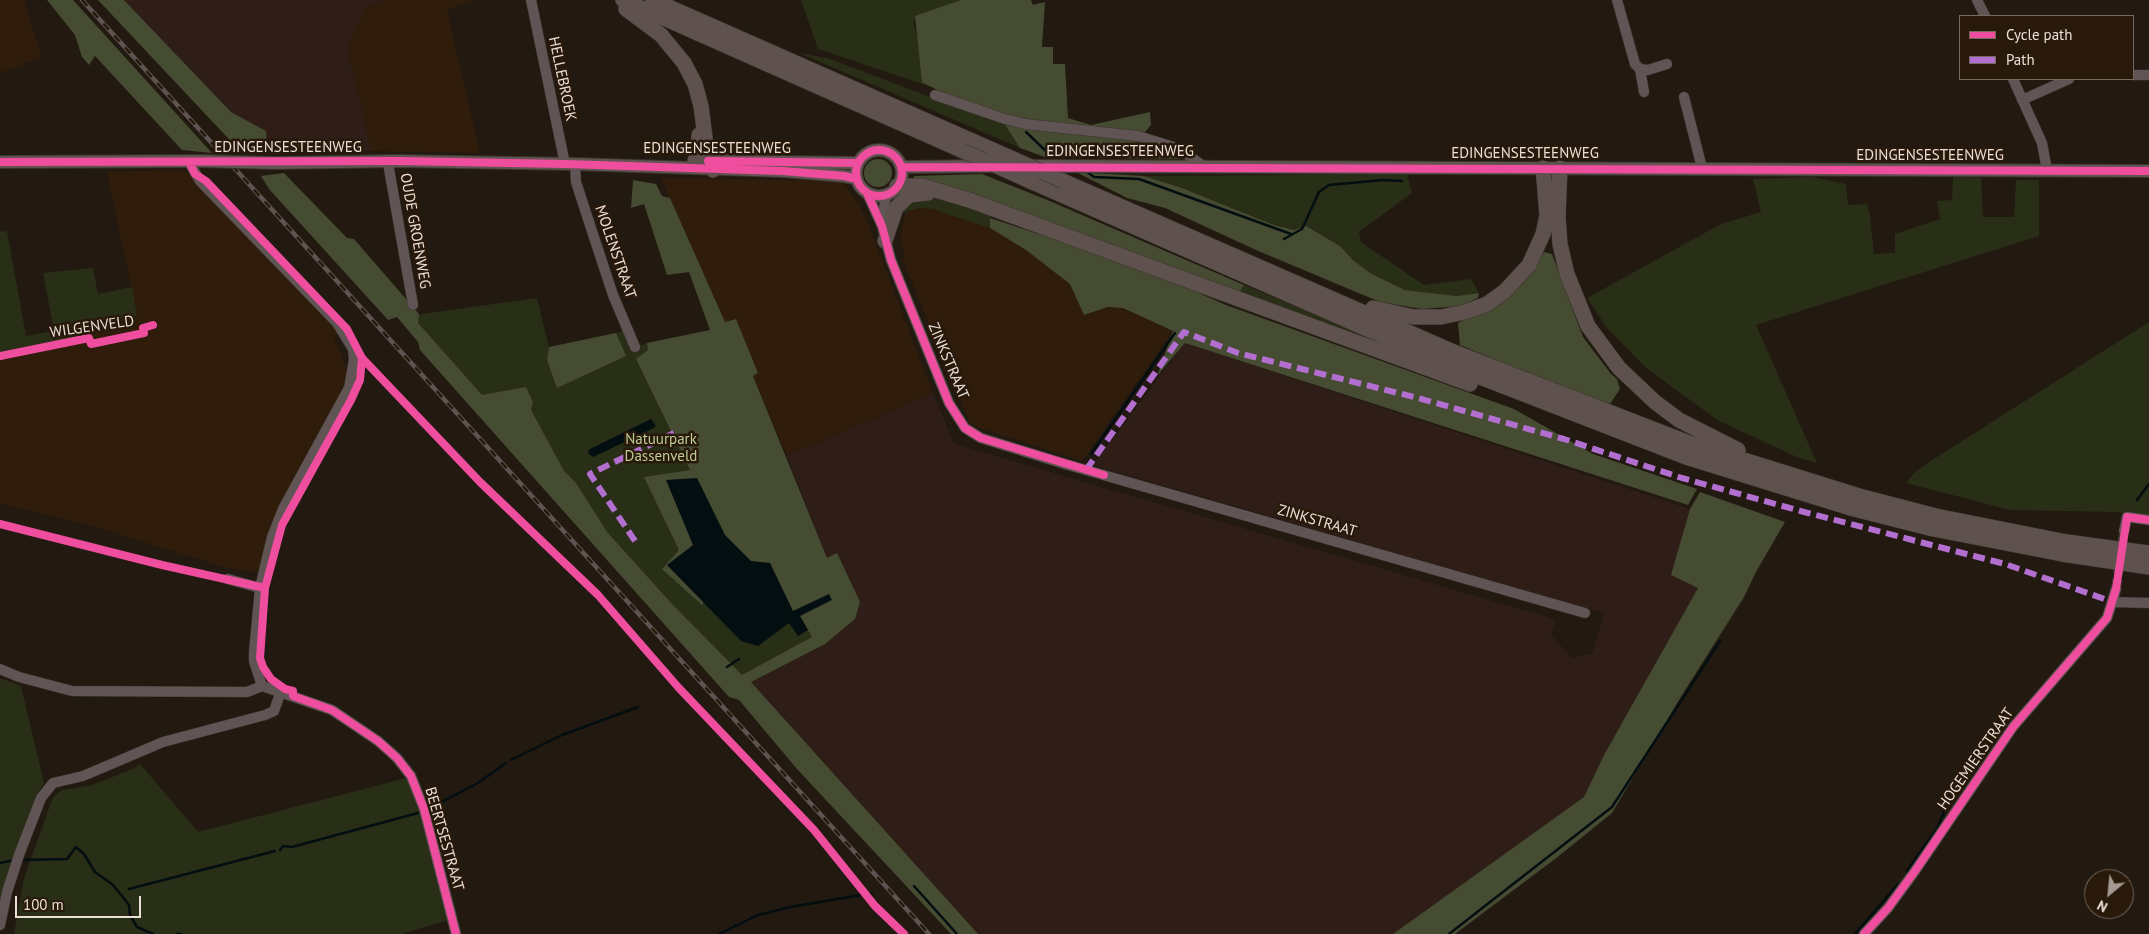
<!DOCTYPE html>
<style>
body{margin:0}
#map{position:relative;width:2149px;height:934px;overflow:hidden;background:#221911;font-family:"PT Sans",sans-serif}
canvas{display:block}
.legend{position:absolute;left:1959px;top:15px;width:175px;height:65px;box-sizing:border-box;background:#28190b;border:1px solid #76695d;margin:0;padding:6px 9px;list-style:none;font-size:15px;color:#ebe0d7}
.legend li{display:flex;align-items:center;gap:10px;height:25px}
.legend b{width:25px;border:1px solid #76695d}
.north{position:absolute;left:2084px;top:869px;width:50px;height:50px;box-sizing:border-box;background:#28190b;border:1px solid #76695d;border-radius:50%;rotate:208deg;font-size:14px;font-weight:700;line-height:20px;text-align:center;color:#ebe0d7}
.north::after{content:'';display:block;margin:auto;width:18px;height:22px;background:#a59a92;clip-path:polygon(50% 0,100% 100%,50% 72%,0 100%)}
.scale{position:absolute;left:15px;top:896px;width:126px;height:22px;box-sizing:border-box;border:2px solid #ebe0d7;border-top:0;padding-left:6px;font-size:15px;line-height:18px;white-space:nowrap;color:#ebe0d7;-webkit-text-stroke:4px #28190b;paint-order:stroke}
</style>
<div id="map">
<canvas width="2149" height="934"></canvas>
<ul class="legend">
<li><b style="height:6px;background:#ef4d9e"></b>Cycle path</li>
<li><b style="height:6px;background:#b36fd0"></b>Path</li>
</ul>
<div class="north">N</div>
<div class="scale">100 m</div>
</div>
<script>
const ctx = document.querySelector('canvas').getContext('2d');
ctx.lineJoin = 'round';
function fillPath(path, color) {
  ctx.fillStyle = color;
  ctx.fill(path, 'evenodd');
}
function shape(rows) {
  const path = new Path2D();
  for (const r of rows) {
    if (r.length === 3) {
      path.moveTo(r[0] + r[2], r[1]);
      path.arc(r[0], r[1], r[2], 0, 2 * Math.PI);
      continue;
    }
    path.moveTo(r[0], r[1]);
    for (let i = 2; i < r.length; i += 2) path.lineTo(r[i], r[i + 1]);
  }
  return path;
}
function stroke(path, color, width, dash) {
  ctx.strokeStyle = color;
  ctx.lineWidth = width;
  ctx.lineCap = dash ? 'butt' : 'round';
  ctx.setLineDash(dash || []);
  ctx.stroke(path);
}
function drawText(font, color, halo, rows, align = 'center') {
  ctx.font = font + ' "PT Sans",sans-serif';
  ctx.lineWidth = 5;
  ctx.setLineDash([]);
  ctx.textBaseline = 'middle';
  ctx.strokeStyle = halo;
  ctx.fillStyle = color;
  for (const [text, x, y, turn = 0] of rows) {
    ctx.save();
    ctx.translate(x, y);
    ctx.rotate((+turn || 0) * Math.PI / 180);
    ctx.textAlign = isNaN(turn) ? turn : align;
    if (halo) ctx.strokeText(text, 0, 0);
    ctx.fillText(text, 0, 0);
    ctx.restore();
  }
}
const built = shape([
 [0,0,24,0,42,57,0,73],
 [382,0,472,0,447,10,480,153,371,151,347,46,367,5,382,3],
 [179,169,200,175,347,325,334,337,347,368,344,386,275,517,258,573,223,567,90,525,0,504,0,353,87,336,86,325,137,315,107,172],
 [661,178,843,181,865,216,933,393,787,456,753,376,758,373,735,319,725,322],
 [920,208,932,209,990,228,1026,250,1070,284,1085,315,1108,307,1123,308,1173,331,1082,461,982,429,970,423,902,258,904,257,900,236,905,215,908,211]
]);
const industrial = shape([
 [124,0,382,0,382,3,367,5,347,46,371,151,312,152,310,142,267,144,266,131,231,112],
 [1185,343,1690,509,1672,575,1698,588,1604,755,1584,797,1393,934,978,934,751,682,825,644,855,620,837,554,827,558,787,456,933,393,954,444,1551,618,1551,620,1555,621,1551,635,1572,658,1592,654,1604,613,1093,465]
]);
const green = shape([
 [801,0,977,0,913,21,931,87,818,49],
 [799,53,827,58,1005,125,1020,148],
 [1407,174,1412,193,1359,232,1361,242,1424,285,1471,279,1479,293,1457,296,1405,290,1370,273,1353,260,1340,246,1306,226,1294,230,1274,225,1182,188,1144,176],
 [1812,177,1846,184,1848,205,1867,204,1870,215,1874,254,1895,253,1895,234,1940,219,1937,201,1952,200,1953,177,1981,178,1983,217,2014,217,2016,180,2039,180,2039,236,1756,325,1817,463,1799,458,1719,421,1646,368,1607,328,1587,298,1721,224,1761,212,1753,179],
 [916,197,937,197,990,215,990,228,932,209,920,208,908,211,905,215,904,207],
 [7,231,26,336,54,331,43,273,93,268,98,294,132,287,137,316,86,325,88,336,0,353,0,232],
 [1244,285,1399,348,1398,351,1238,294],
 [537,298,549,347,625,331,639,345,711,330,821,561,837,553,860,602,855,619,825,644,751,682,717,658,407,316],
 [2149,322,2149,517,2116,512,2010,510,1906,483,1914,473,1929,462],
 [0,678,21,686,44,783,39,790,6,882,0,906],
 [140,764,198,832,406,778,414,791,448,920,402,934,14,934,24,878,53,797,62,790,92,785,135,768]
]);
const forest = shape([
 [47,0,73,0,212,153,182,150,95,56,89,65,82,57,75,35],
 [98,0,124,0,231,112,266,131,267,144,310,142,312,152,241,152],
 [961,0,1031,0,1033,5,1045,2,1042,47,1053,47,1053,64,1065,64,1068,118,1091,125,1150,112,1151,125,1145,132,1105,129,1181,154,1180,159,1045,157,1020,148,1005,125,922,82,915,16],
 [878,173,14],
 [1076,172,1144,176,1182,188,1274,225,1294,230,1306,226,1340,246,1353,260,1370,273,1405,290,1457,296,1479,293,1478,298,1461,306,1422,309,1380,302,1256,250,1165,208,1127,198],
 [284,173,347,238,354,239,419,314,418,323,482,395,526,387,533,402,531,410,564,471,576,483,607,532,672,604,742,675,812,637,799,615,709,595,702,605,662,569,679,550,644,477,690,470,636,359,648,350,647,343,710,330,689,272,667,275,644,204,631,208,633,180,656,184,662,196,670,198,725,322,736,319,758,373,753,376,827,558,837,553,860,602,855,619,825,644,751,682,978,934,951,934,797,769,739,700,729,697,420,350,418,342,397,317,388,320,269,189,261,176],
 [982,174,1045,199,1244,285,1238,294,909,181,915,176],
 [990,218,1145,269,1226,305,1514,409,1593,454,1697,489,1688,505,1185,343,1157,376,1173,331,1123,308,1108,307,1084,315,1070,284,1026,250,990,228],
 [1544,252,1552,254,1583,337,1611,374,1617,379,1620,389,1608,407,1460,345,1458,323,1510,297],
 [616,333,626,356,557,388,547,360,549,347],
 [1700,492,1785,522,1757,570,1744,597,1682,695,1612,813,1555,859,1455,934,1393,934,1584,797,1604,755,1698,588,1671,575,1690,509]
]);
const water = shape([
 [651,419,656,426,652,429,593,457,589,454,588,450],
 [697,478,725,535,751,561,770,563,793,611,829,594,832,600,800,616,808,630,798,636,789,623,758,646,741,641,667,565,693,545,666,480]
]);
const stream = shape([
 [1026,132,1048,153,1061,154,1071,161],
 [1086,171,1094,177,1139,179,1291,234],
 [1284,239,1302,229,1319,192,1329,185,1383,180,1402,181],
 [1091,454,1175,333],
 [2137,500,2149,484],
 [727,667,739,659],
 [511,760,562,735,638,707],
 [428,809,478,783,506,763],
 [280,850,283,846,292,847,418,813],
 [20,860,67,859,76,847,84,854,95,872,113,885,122,896,129,905,130,915,137,927,153,934],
 [0,863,14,860],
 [1907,871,1938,827,1954,785,1973,765],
 [914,886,957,934],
 [129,889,275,851],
 [869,894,872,894],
 [177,934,181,934],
 [719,934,758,915,790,907,861,895],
 [1449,934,1612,807,1720,641],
 [1855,934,1898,884]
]);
const minorTunnel = shape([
 [2116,589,2124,531]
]);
const minor = shape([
 [531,0,565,164],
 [1617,0,1635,64,1640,69,1648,70,1667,64],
 [1977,0,1985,16],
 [1640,69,1644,92],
 [2133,75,2149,75],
 [2013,79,2042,143,2047,170],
 [935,95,1005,119,1025,124,1138,136,1180,149,1203,166],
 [1684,97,1702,168],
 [2022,100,2069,79],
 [189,162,200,181,337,323,353,349,354,360,349,388,283,509,272,537,260,588,254,652,254,661,262,686],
 [388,163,413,305],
 [575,164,576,182,589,222,613,295,635,347],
 [867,193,882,226,891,260,949,403,965,428,981,438,1065,464,1585,613],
 [882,225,886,194],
 [2124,531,2127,517,2149,520],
 [228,579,260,588],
 [2113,602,2149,603],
 [0,669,19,677,72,691,247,692,262,686,332,710,378,741,397,758,411,776,424,809,456,934],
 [0,925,7,892,19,855,41,798,53,783,83,776,163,742,265,715,274,711,280,694],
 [1864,934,1888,908,1915,871,2013,727,2107,618,2116,589]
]);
const major = shape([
 [879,173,23],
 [708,161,858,163],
 [0,162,201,161],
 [274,163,399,161,575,164,783,171,844,176,857,179],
 [1031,166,2149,171],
 [901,167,993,166]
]);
const highway = shape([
 [623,0,963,151],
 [653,0,993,150],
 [626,9,661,35,684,63,695,84,701,106,708,161,713,170],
 [695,161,698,152,699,135],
 [1560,168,1558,216,1560,244,1567,274,1588,326,1619,368,1655,402,1679,420,1738,450],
 [1063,181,1454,352,1689,443,1859,496,1936,516,2067,542,2149,553],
 [1032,182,1449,365,1686,457,1854,509,1933,529,2062,554,2149,567],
 [897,186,922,186,969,200,1470,384],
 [885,241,896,208,909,195,928,193],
 [1373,308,1414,317,1441,317,1465,312,1487,304,1505,291,1529,265,1543,234,1547,215,1543,168]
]);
const rail = shape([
 [82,0,929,934]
]);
const majorBridge = shape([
 [201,161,274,163]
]);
const highwayBridge = shape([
 [993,150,1063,181],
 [963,151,1032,182]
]);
const quiet = shape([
 [1086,470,1184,332,1238,353,1418,398,1564,439,1682,478,1804,512,2005,564,2113,602],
 [635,541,590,474,676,432]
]);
const cycleway = shape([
 [879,173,23],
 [708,161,858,163],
 [0,162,399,161,565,164,783,171,844,176,857,179],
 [189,162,195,174,206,181,347,329,362,358,480,482,598,595,678,687,814,830,875,906,904,934],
 [901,167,2149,171],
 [867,193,882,226,891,260,949,403,965,428,981,438,1104,475],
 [0,356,89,338,91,344,144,333,143,328,153,325],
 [362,358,360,380,351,400,282,525,265,588,260,658,263,667,271,679,285,689,293,691,293,696,332,710,378,741,397,758,411,776,424,809,456,934],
 [0,524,162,565,265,588],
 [1864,934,1888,908,1915,871,2013,727,2107,618,2116,589,2127,517,2149,520]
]);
const streetNames = [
 ["HELLEBROEK",562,79,78],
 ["EDINGENSESTEENWEG",288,148],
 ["EDINGENSESTEENWEG",717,149],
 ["EDINGENSESTEENWEG",1120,152],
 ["EDINGENSESTEENWEG",1525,154],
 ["EDINGENSESTEENWEG",1930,156],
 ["OUDE GROENWEG",415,231,80],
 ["MOLENSTRAAT",615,252,71],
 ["WILGENVELD",92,327,-8],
 ["ZINKSTRAAT",948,361,67],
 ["ZINKSTRAAT",1317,521,16],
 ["HOGEMIERSTRAAT",1976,759,-55],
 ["BEERTSESTRAAT",444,839,74]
];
const parkNames = [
 ["Natuurpark",661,440],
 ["Dassenveld",661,457]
];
fillPath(built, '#2f1c0b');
fillPath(industrial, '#2f1e18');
fillPath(green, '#292e16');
fillPath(forest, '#464c32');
fillPath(water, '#030e11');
stroke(stream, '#030e11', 2.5);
stroke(minorTunnel, '#40372f', 10, [10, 5]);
stroke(minor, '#3c352e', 11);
stroke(major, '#3c352e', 14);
stroke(highway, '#3c352e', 16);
stroke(minor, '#615454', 10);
stroke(major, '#635452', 12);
stroke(highway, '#5f514d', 15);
stroke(rail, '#5e5452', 4.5);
stroke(rail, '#28190b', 2.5, [8]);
stroke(majorBridge, '#3c352e', 14, []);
stroke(highwayBridge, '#3c352e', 16, []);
stroke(majorBridge, '#635452', 12);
stroke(highwayBridge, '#5f514d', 15);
stroke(quiet, '#b36fd0', 6, [12, 6]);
stroke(cycleway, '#ef4d9e', 8);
drawText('15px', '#ebe0d7', '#28190b', streetNames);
drawText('15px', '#bdcd95', '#28190b', parkNames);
</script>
